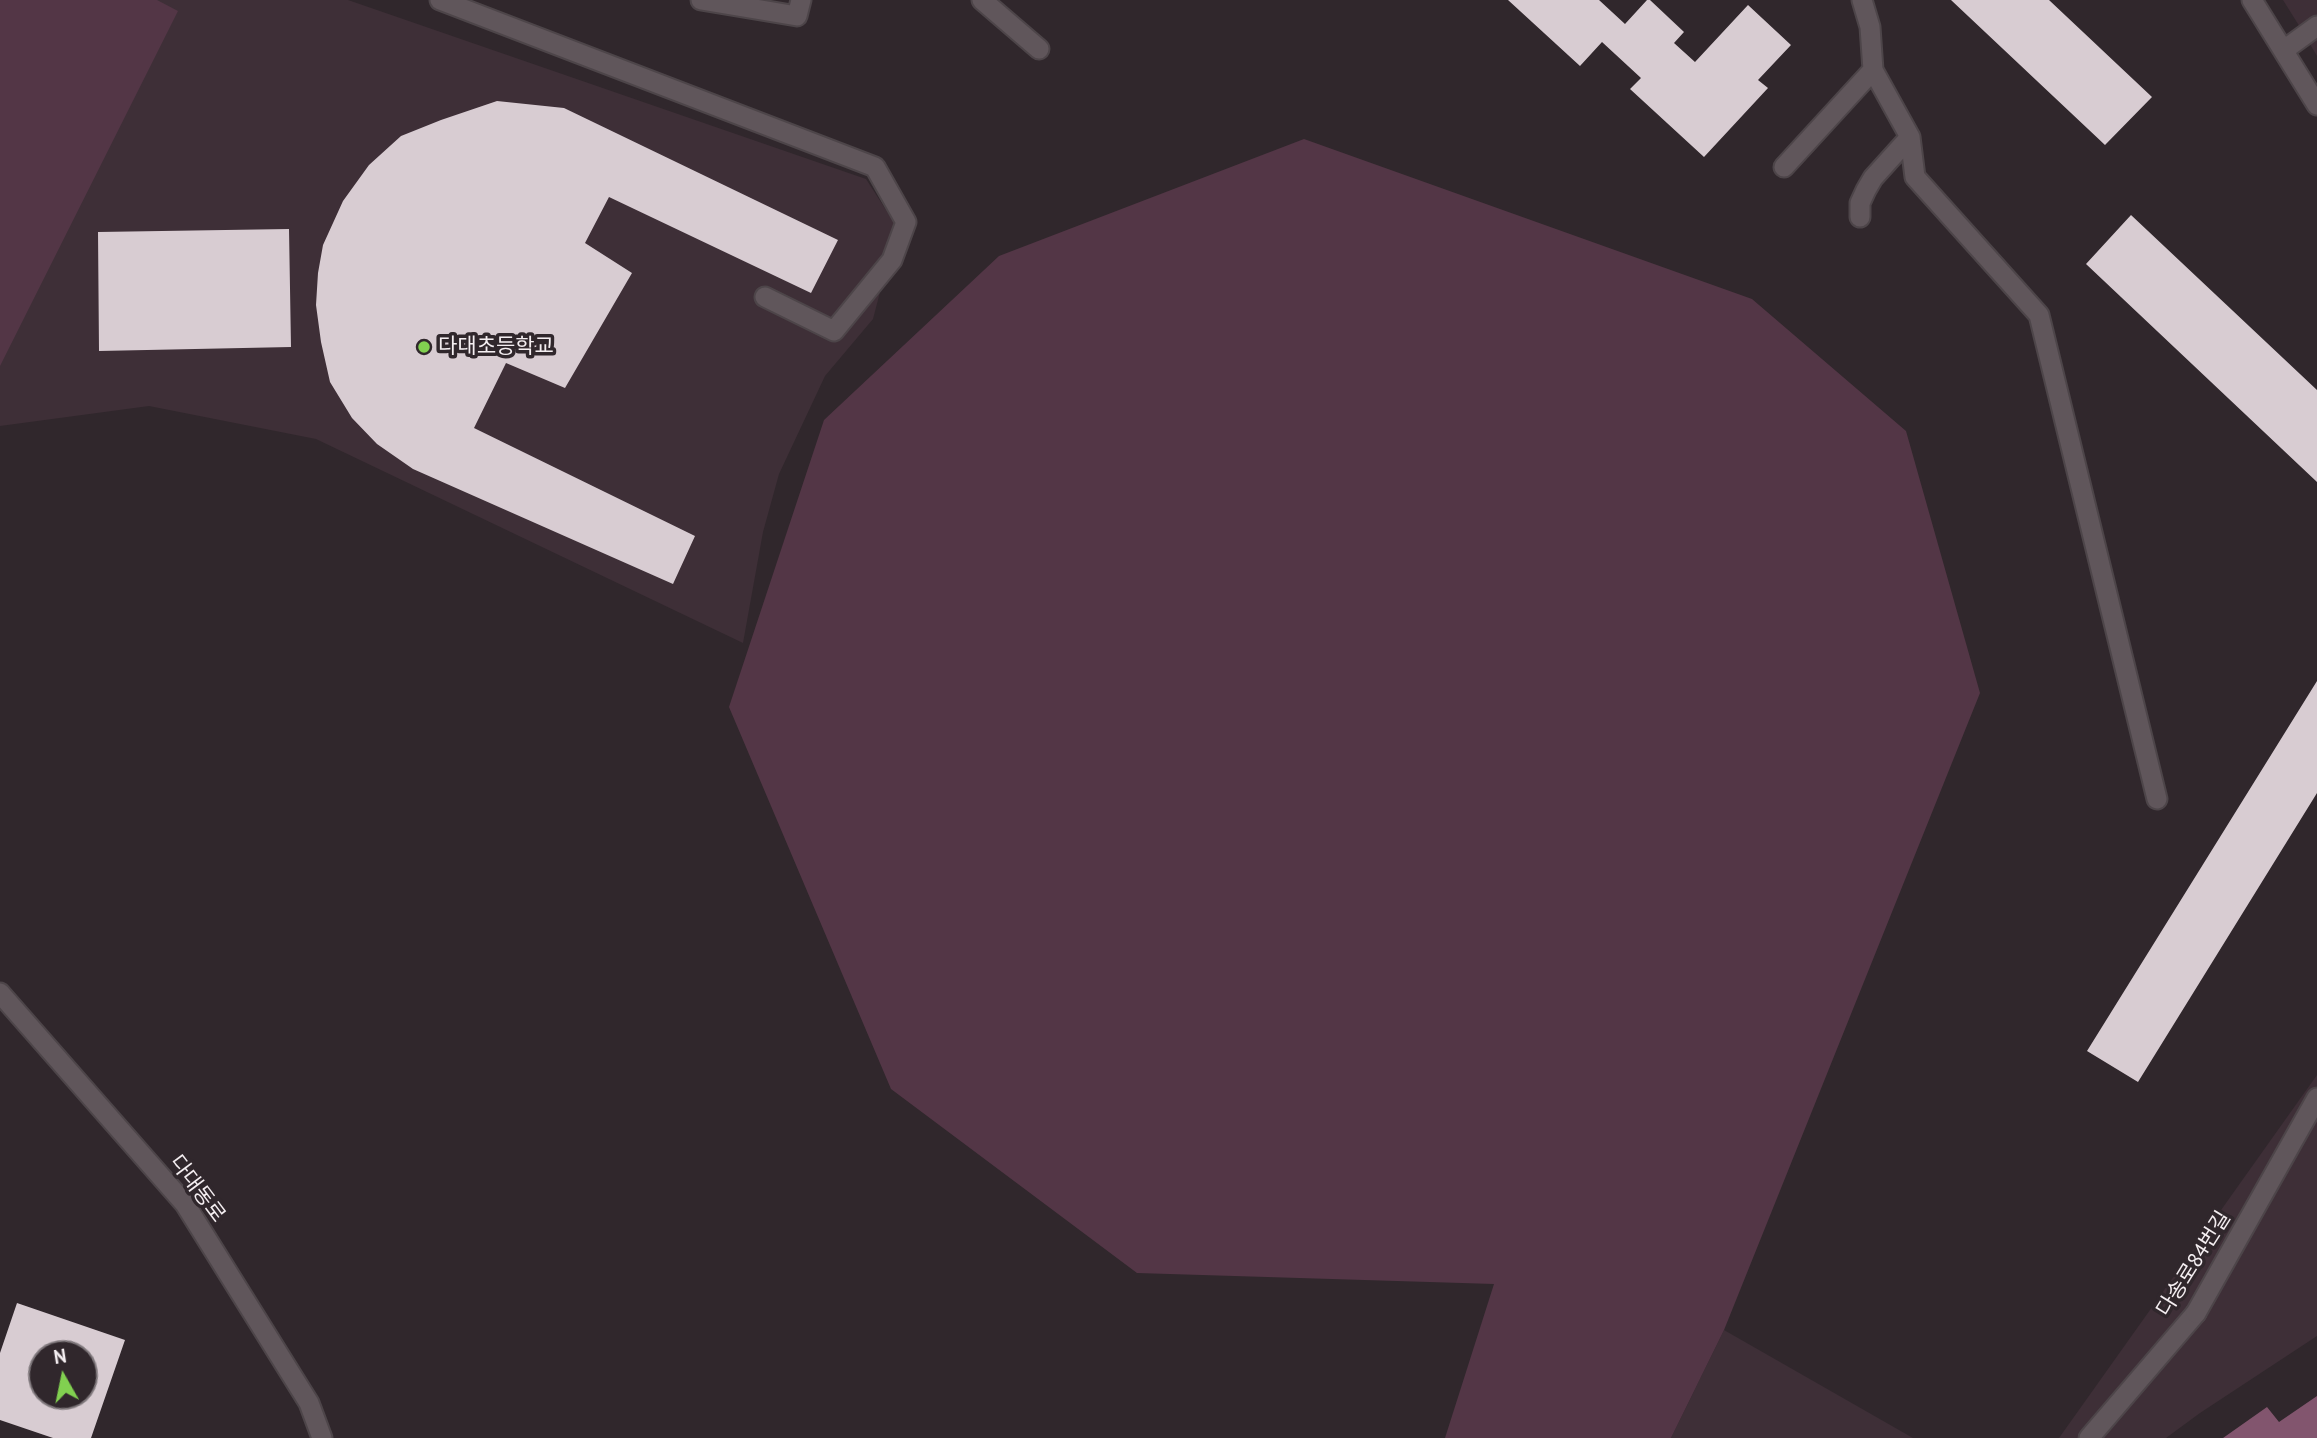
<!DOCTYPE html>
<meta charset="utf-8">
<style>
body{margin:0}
#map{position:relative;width:2317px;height:1438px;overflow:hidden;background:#30272c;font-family:"PT Sans",sans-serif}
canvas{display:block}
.north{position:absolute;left:28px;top:1340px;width:70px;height:70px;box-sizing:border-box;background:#30272c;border:2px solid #7e777b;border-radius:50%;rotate:351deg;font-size:19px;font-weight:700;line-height:28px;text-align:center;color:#f4eef1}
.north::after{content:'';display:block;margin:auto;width:24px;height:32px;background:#81d050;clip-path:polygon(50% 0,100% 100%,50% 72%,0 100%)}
</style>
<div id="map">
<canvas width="2317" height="1438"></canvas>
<div class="north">N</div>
</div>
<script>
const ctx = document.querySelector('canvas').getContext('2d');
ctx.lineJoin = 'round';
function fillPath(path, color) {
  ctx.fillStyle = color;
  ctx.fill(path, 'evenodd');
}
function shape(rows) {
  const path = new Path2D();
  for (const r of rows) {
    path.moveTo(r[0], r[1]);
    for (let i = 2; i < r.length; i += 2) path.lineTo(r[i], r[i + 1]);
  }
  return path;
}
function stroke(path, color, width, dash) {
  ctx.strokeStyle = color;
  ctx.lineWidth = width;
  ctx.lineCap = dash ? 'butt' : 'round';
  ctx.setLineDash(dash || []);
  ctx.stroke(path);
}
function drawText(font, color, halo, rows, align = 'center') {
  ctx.font = font + ' "PT Sans","Noto Sans KR",sans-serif';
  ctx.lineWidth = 7;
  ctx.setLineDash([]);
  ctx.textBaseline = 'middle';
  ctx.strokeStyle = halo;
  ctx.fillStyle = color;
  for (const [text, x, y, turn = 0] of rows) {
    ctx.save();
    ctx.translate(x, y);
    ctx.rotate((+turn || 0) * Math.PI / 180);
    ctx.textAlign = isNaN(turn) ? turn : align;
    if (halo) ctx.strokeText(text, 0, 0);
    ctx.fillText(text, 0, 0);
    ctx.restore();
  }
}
const built = shape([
 [0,0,348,0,866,179,897,227,873,319,825,376,779,474,763,532,743,643,316,439,149,406,0,426],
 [2283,0,2317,0,2317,56,2298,24],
 [2317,1075,2317,1336,2200,1413,2166,1438,2059,1438],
 [1724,1330,1913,1438,1671,1438]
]);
const green = shape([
 [0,0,157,0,178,11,0,366],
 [1304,139,1752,299,1906,431,1980,693,1724,1330,1671,1438,1445,1438,1494,1284,1137,1273,891,1089,729,707,824,420,999,256]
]);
const water = shape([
 [2317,1396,2317,1438,2223,1438,2267,1407,2279,1422]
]);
const building = shape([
 [1508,0,1599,0,1625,24,1647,0,1650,0,1684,32,1674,43,1695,62,1748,5,1791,45,1758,80,1768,88,1704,157,1630,89,1641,78,1602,42,1580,66],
 [1951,0,2049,0,2152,97,2105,145],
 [497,101,564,108,838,240,811,293,609,197,585,243,632,273,565,388,506,363,474,428,695,536,673,584,413,469,377,444,352,418,330,382,321,342,316,305,318,273,323,245,343,201,369,165,401,136,441,120],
 [2131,215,2317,390,2317,482,2086,264],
 [289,229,291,347,99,351,98,232],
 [2317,681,2317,793,2138,1082,2087,1051],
 [17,1303,125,1340,91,1438,53,1438,0,1420,0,1353],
 [42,1354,84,1354,84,1396,42,1396]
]);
const service = shape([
 [440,0,875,167,906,222,892,260,834,331,765,297],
 [1910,137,1915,177,2039,315,2157,799],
 [1784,167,1873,70,1870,27,1862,0],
 [1860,217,1860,203,1866,190,1873,178,1910,137,1873,70],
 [2089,1438,2196,1313]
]);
const minor = shape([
 [701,0,797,16,801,0],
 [982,0,1039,49],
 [2252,0,2317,105],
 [2284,50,2317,26],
 [2196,1313,2317,1098]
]);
const tertiary = shape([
 [0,993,185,1204,309,1403,322,1438]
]);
const markers = [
 [424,347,7,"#81d050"]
];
const poiNames = [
 ["다대초등학교",438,347]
];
const streetNames = [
 ["다대동로",197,1189,53],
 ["다송로84번길",2194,1264,-58]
];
fillPath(built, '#3e2f37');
fillPath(green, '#533646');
fillPath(water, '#82556e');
fillPath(building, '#d8ccd2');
stroke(service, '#4d4549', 23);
stroke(minor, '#4d4549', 23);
stroke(tertiary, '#4d4549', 23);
stroke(service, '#60565b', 19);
stroke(minor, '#60565b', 19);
stroke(tertiary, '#60565b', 19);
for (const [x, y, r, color] of markers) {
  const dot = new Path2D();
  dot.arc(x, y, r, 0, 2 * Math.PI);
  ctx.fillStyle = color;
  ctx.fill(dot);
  stroke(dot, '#30272c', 2.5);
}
drawText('21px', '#f4eef1', '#30272c', poiNames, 'left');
drawText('21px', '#f4eef1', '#30272c', streetNames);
</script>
